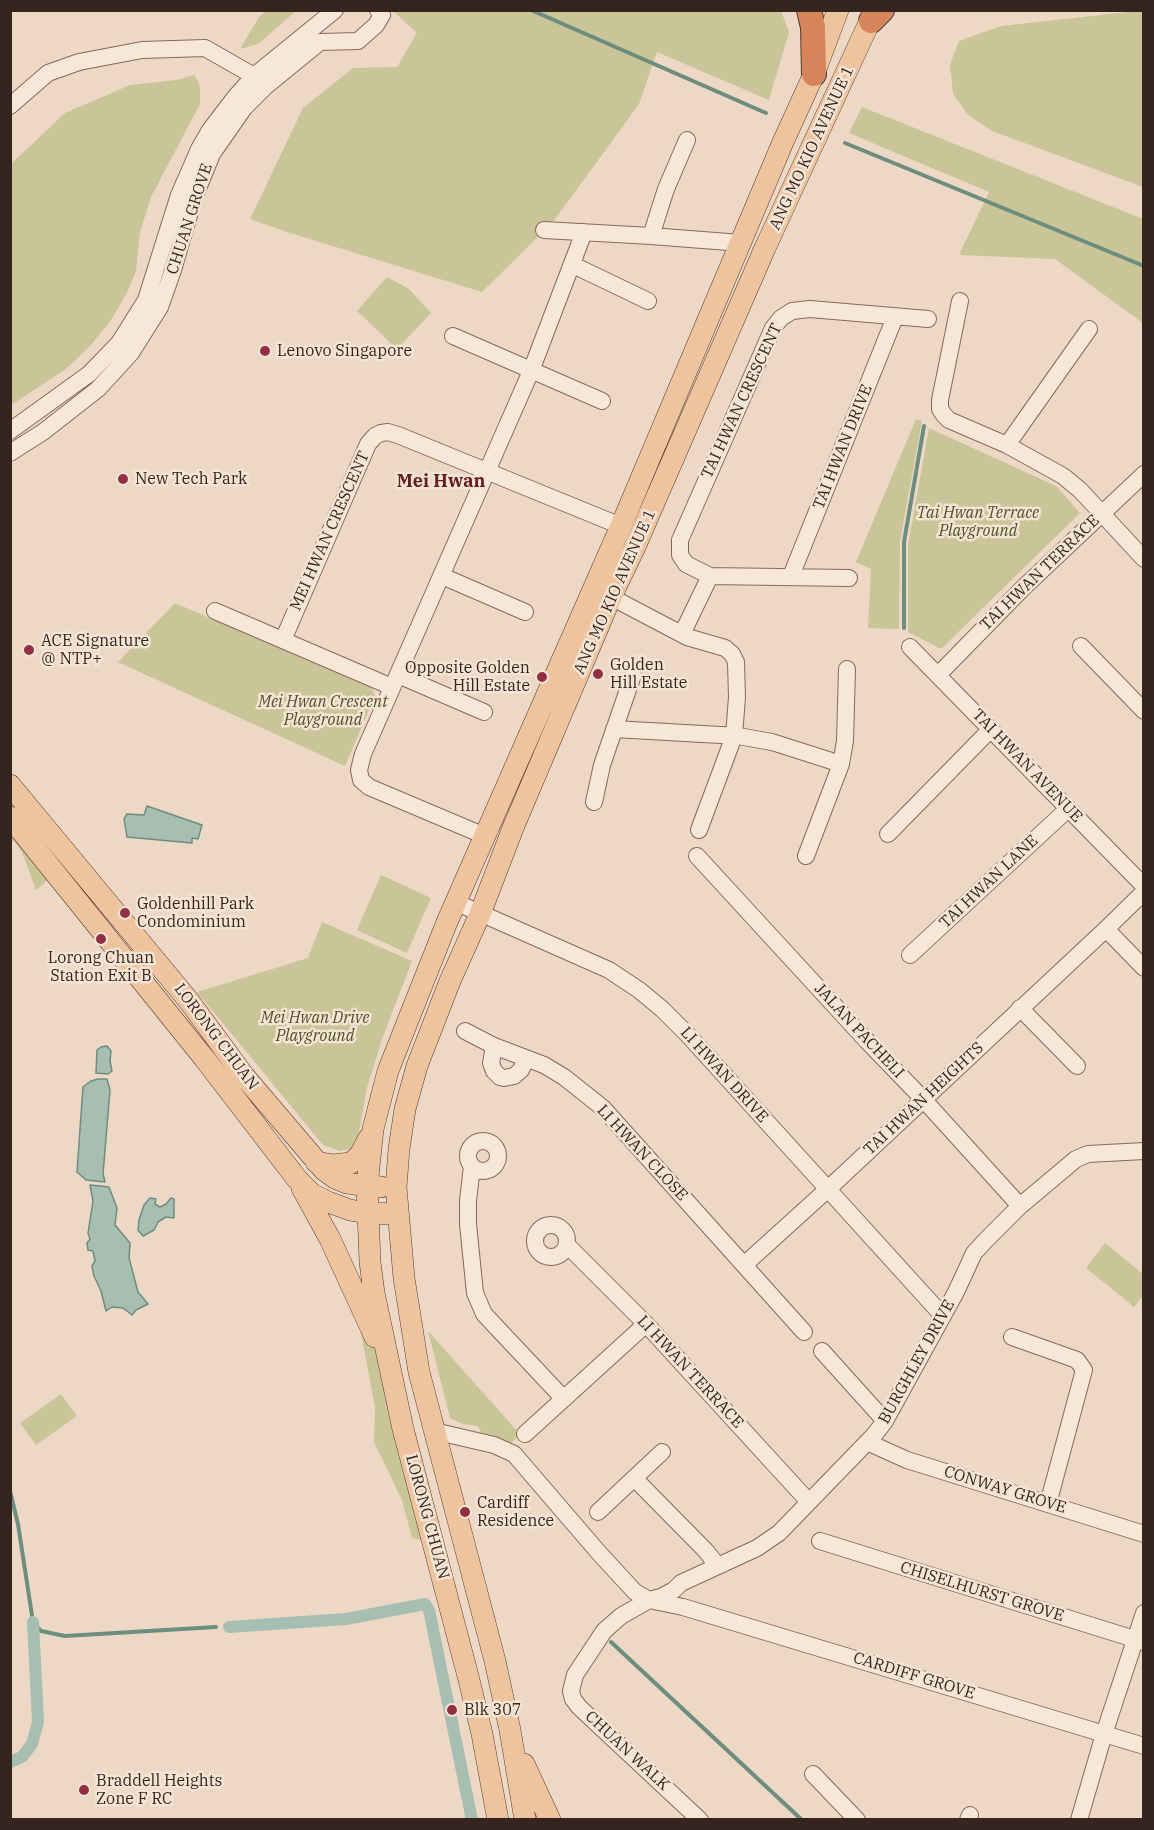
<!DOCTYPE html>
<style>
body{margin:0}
#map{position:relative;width:1154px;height:1830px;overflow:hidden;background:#ecd8c5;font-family:"IBM Plex Serif",serif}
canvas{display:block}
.frame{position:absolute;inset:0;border:12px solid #36251f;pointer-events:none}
</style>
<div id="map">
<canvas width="1154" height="1830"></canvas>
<div class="frame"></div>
</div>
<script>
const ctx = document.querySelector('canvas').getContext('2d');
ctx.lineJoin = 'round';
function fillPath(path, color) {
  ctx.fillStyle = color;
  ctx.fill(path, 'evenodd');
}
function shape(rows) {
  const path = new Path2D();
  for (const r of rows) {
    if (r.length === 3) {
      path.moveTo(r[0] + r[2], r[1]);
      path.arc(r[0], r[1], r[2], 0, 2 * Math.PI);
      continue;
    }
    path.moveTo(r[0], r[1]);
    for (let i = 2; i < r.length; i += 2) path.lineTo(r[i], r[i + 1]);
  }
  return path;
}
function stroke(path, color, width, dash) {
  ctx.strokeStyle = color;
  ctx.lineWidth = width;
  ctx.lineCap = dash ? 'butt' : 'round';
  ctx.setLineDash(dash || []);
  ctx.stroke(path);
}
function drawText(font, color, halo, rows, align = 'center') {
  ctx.font = font + ' "IBM Plex Serif",serif';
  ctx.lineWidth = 5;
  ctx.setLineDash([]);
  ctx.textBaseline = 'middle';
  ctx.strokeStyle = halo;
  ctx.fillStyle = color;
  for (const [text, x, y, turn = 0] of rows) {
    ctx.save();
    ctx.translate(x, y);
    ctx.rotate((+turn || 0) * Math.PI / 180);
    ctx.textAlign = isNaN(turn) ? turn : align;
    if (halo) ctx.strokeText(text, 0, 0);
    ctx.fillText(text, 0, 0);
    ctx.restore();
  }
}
const green = shape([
 [267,10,296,11,258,44,240,49,259,17],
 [393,11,781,11,789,32,769,100,657,52,639,104,591,170,552,223,482,292,287,232,250,219,303,108,353,68,397,67,417,33],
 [1136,11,1144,11,1143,187,992,131,968,115,953,94,950,65,959,41,1001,26],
 [194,75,198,81,200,89,200,104,151,197,140,232,136,271,127,293,111,320,91,345,66,369,11,405,11,164,65,113,130,85,177,80],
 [862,107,1143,219,1143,323,1055,259,959,255,989,192,849,133],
 [387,277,409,289,431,313,397,349,357,311],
 [916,419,922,421,900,541,899,629,868,628,871,569,856,562],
 [929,428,1056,486,1080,513,941,649,908,632,908,545],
 [175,603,372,688,375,696,345,766,118,662],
 [10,831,56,873,36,890,22,852,14,841,11,841],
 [381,875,431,898,407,953,357,930],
 [322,922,412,961,382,1039,367,1088,357,1143,350,1149,340,1151,323,1145,197,992,308,958],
 [1105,1243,1143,1274,1143,1295,1134,1307,1086,1268],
 [370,1316,430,1542,412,1538,402,1500,374,1442,375,1407,360,1328],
 [428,1331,520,1434,511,1443,482,1434,478,1426,463,1424,450,1418],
 [61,1394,77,1416,36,1445,20,1423]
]);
const water = shape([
 [147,806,202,825,198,839,192,838,192,843,127,837,124,819,127,814,144,815,147,806],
 [107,1046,111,1051,110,1061,112,1071,108,1074,96,1073,97,1050,101,1047,107,1046],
 [98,1079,107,1079,110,1090,103,1174,105,1182,86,1180,77,1172,83,1087,91,1081,98,1079],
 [90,1185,109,1187,117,1208,115,1225,130,1243,129,1258,138,1292,148,1304,136,1310,132,1315,123,1308,112,1307,106,1311,101,1291,94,1276,92,1266,95,1261,93,1251,88,1250,87,1243,90,1239,88,1233,93,1201,90,1185],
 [150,1198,156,1199,155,1204,160,1207,166,1204,171,1198,174,1199,174,1218,166,1217,158,1222,154,1230,143,1236,138,1230,139,1220,144,1205,150,1198]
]);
const stream = shape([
 [531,10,766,113],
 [845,143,1144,266],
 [904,628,904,542,924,426],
 [10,1491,18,1524,33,1622,41,1631,65,1636,216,1627],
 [611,1642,802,1820]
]);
const canal = shape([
 [229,1627,346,1619,425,1604,429,1610,472,1820],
 [10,1762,22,1757,32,1744,38,1722,33,1622]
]);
const minor = shape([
 [10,106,48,73,79,62,142,50,205,48,254,76,262,84],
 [544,230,651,236,741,243],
 [651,236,666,189,687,140],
 [573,265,648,301],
 [960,301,940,400,940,409,944,415,949,420,1007,445,1063,476,1080,490,1144,559],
 [453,336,602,401],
 [10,431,89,374,119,343,146,300,179,195,199,149,210,130,236,96,254,76,335,10],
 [1007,445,1089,329],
 [10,453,43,432,98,389,131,353,160,307,173,270,194,198,212,154,244,108,266,86,320,42,358,41,376,25,382,15,378,10],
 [442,576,525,612],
 [791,576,895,317],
 [849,578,710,576,686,564,680,555,680,540,773,328,781,318,792,311,810,309,928,319],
 [611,597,687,637,725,648,732,654,736,662,737,697,734,736,699,830],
 [215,611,392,687],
 [682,634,710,576],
 [283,640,368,444,375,436,381,433,388,432,398,435,621,526],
 [1081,646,1144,711],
 [910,647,1144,886],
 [398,675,484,712],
 [938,675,1023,588,1144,474],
 [614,729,738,736,772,742,841,764],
 [594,802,602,765,633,675],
 [888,834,991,729],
 [485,836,369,787,361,780,359,770,363,754,531,371,584,232],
 [697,856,867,1041,923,1099,1020,1206],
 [806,856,841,764,845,741,847,669],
 [455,902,609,970,639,990,662,1009,688,1035,943,1316],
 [1106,929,1144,968],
 [910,955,1068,809],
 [1020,1008,1077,1066],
 [465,1031,494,1046,544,1065,564,1077,603,1108,804,1332],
 [494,1046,491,1063,494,1071,500,1077,504,1078,514,1076,521,1070,526,1059],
 [483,1156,15],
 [472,1166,468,1201,468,1224,475,1293,484,1314,564,1399],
 [551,1241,16],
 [567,1245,646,1324,809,1502],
 [744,1265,828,1189,1106,929,1144,892],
 [1012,1337,1077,1360,1084,1370,1048,1504],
 [822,1351,885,1421],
 [434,1431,494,1445,514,1454,599,1553,635,1592,649,1600,683,1607,1144,1746],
 [525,1434,646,1324],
 [867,1442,907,1460,1144,1534],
 [635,1479,706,1551,717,1565],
 [598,1512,662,1452],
 [820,1541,1144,1642],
 [813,1774,857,1820],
 [700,1820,579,1707,573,1699,571,1691,575,1675,604,1631,621,1616,649,1600,661,1597,674,1590,681,1583,757,1548,779,1533,875,1434,885,1421,956,1292,974,1253,986,1240,1020,1206,1076,1159,1088,1154,1144,1151],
 [968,1820,970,1815],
 [1079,1820,1104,1734,1144,1613]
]);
const major = shape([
 [10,785,189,1001,244,1076,324,1170,335,1178,347,1183,359,1185,381,1187],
 [10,817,204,1058,297,1179,312,1194,328,1202,350,1210,367,1213,398,1214],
 [316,1162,333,1165,351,1163,360,1155,369,1138],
 [302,1188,330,1239,375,1337],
 [524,1764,550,1820],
 [498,1820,482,1734,468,1676,403,1429,374,1293,370,1262,367,1186,373,1129,388,1071,447,922,621,526,783,142,814,74,838,10],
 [525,1820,510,1730,495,1661,419,1372,404,1278,396,1187,399,1149,405,1109,417,1066,450,981,480,914,513,828,611,597,634,549,765,248,875,10]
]);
const highway = shape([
 [809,10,813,27,814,74],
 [871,21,882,10]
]);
const markers = [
 [265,351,6,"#912f45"],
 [123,479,6,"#912f45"],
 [29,650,6,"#912f45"],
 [598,674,6,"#912f45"],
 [542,677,6,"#912f45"],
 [125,913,6,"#912f45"],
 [101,939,6,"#912f45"],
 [465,1512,6,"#912f45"],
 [452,1710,6,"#912f45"],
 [84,1790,6,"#912f45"]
];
const streetNames = [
 ["ANG MO KIO AVENUE 1",812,148,-65],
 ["CHUAN GROVE",190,219,-72],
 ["TAI HWAN CRESCENT",742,401,-65],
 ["TAI HWAN DRIVE",843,447,-68],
 ["MEI HWAN CRESCENT",330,531,-66],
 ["TAI HWAN TERRACE",1040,573,-44],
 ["ANG MO KIO AVENUE 1",615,592,-66],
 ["TAI HWAN AVENUE",1027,766,46],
 ["TAI HWAN LANE",989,882,-43],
 ["JALAN PACHELI",859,1031,47],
 ["LORONG CHUAN",216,1037,53],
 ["LI HWAN DRIVE",724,1075,48],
 ["TAI HWAN HEIGHTS",924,1099,-43],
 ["LI HWAN CLOSE",642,1153,47],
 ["BURGHLEY DRIVE",917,1362,-61],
 ["LI HWAN TERRACE",690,1372,47],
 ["CONWAY GROVE",1005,1490,17],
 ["LORONG CHUAN",427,1517,75],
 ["CHISELHURST GROVE",982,1592,17],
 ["CARDIFF GROVE",914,1676,17],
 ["CHUAN WALK",627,1751,43]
];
const poiNames = [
 ["Lenovo Singapore",277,351],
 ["New Tech Park",135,479],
 ["ACE Signature",41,641],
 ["@ NTP+",41,659],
 ["Golden",610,665],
 ["Hill Estate",610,683],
 ["Opposite Golden",530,668,"right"],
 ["Hill Estate",530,686,"right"],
 ["Goldenhill Park",137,904],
 ["Condominium",137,922],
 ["Lorong Chuan",101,958,"center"],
 ["Station Exit B",101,976,"center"],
 ["Cardiff",477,1503],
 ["Residence",477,1521],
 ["Blk 307",464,1710],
 ["Braddell Heights",96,1781],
 ["Zone F RC",96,1799]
];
const parkNames = [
 ["Tai Hwan Terrace",978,513],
 ["Playground",978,531],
 ["Mei Hwan Crescent",323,702],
 ["Playground",323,720],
 ["Mei Hwan Drive",315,1018],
 ["Playground",315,1036]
];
const neighbourhoodNames = [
 ["Mei Hwan",441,482]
];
fillPath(green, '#c9c599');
fillPath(water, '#a6bfb2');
stroke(water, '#6d8d7e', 1.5);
stroke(stream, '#6d8d7e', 4);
stroke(canal, '#a6bfb2', 12);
stroke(minor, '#86695c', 18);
stroke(major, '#543930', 22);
stroke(highway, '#543930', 26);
stroke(minor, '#f7e7d7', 16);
stroke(major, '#edc49e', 21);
stroke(highway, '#d6855a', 24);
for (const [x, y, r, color] of markers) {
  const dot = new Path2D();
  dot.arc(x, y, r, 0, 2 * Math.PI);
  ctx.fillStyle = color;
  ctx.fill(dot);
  stroke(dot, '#f4e4d4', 2);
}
drawText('16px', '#36251f', '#f4e4d4', streetNames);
drawText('16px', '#36251f', '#f4e4d4', poiNames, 'left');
drawText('italic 16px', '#505227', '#f4e4d4', parkNames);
drawText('bold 18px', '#612121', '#f4e4d4', neighbourhoodNames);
</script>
